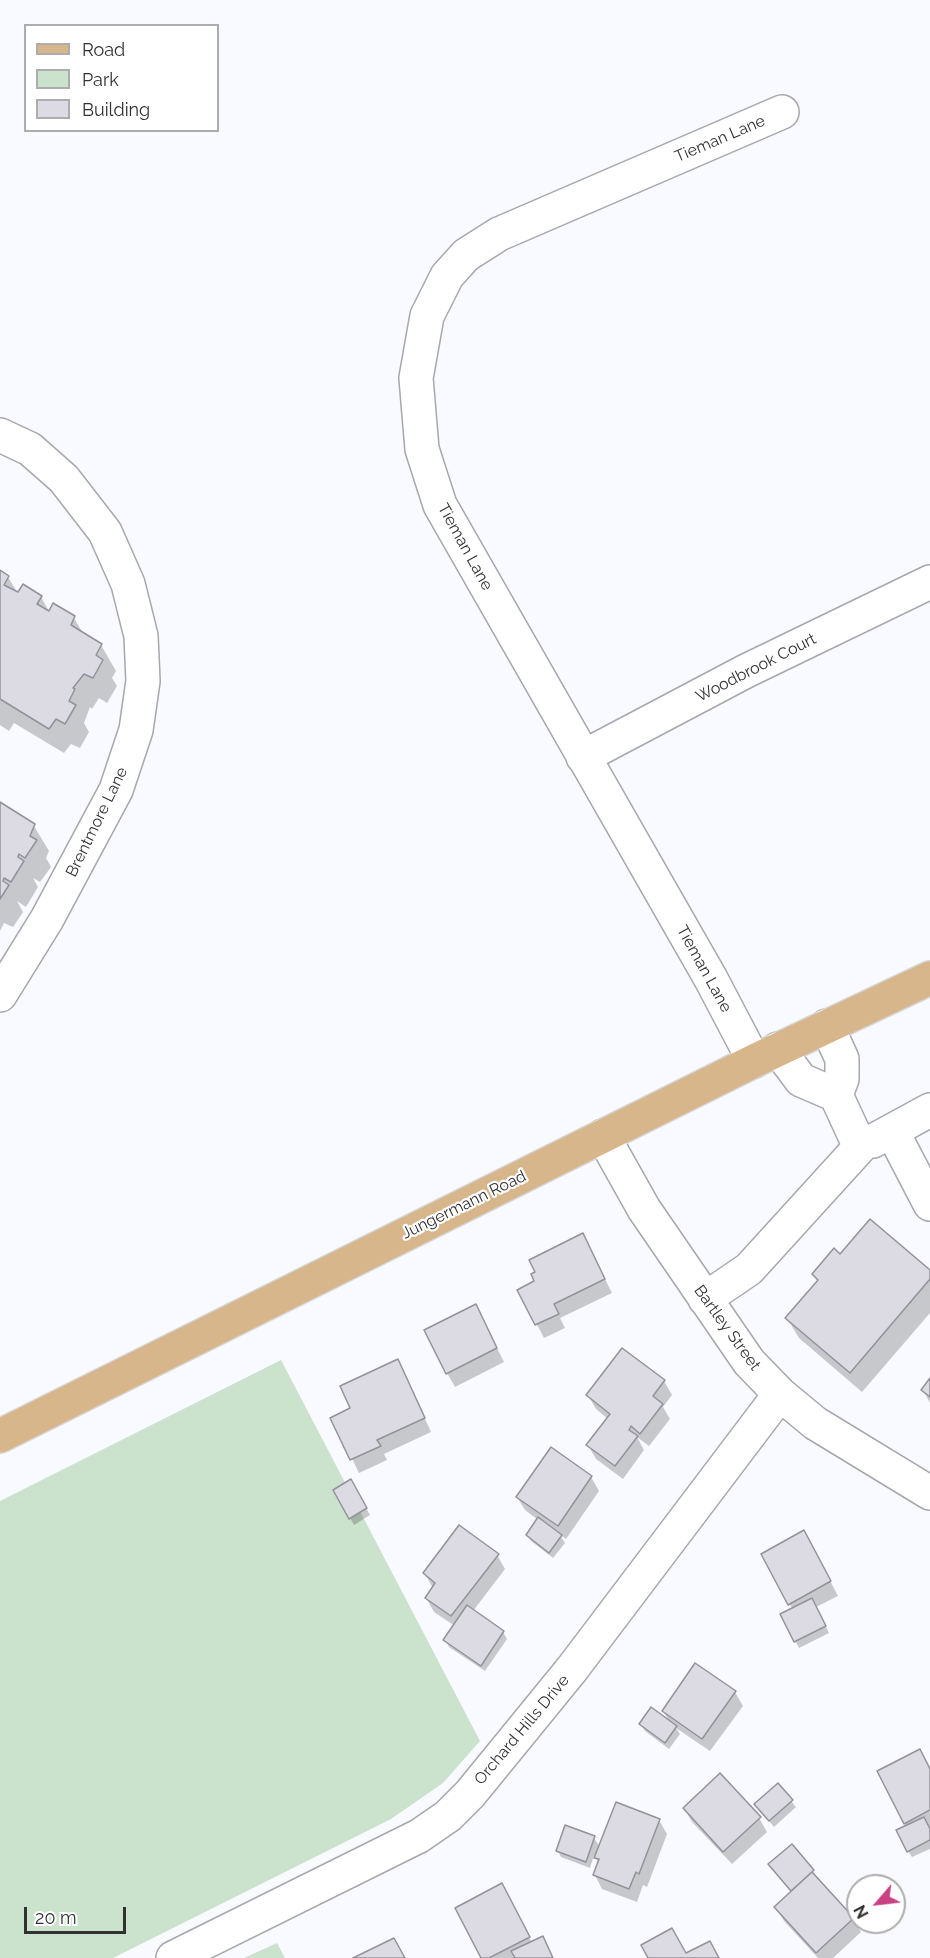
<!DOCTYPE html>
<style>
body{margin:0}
#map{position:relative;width:930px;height:1958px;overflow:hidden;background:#f9faff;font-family:Raleway,sans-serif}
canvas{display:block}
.legend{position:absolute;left:24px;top:24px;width:195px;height:108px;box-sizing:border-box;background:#fff;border:2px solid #adadae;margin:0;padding:8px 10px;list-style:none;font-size:18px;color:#313134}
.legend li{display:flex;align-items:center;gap:12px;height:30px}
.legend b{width:30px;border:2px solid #adadae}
.north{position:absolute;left:846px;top:1874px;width:60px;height:60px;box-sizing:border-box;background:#fff;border:2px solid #adadae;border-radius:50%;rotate:242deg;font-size:16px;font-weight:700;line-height:24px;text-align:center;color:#313134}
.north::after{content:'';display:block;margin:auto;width:21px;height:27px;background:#c84181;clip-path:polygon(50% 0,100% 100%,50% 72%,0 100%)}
.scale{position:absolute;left:24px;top:1907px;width:102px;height:27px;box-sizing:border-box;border:3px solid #313134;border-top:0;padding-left:8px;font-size:18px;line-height:21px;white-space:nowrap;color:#313134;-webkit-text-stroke:4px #fff;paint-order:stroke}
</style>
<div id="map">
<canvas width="930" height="1958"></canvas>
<ul class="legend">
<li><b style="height:8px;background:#d7b68b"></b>Road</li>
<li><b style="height:16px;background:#cbe2cc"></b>Park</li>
<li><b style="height:16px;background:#dcdbe3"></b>Building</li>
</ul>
<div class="north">N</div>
<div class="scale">20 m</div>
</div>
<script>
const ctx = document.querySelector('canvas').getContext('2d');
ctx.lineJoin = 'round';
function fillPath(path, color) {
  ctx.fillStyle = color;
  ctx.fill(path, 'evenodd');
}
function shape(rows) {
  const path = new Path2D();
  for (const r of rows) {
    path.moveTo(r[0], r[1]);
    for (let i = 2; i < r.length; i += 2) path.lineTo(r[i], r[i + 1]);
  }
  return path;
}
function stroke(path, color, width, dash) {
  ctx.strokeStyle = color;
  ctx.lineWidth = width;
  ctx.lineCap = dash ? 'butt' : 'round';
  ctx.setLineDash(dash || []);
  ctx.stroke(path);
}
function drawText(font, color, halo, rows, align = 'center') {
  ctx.font = font + ' Raleway,sans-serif';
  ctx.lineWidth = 4.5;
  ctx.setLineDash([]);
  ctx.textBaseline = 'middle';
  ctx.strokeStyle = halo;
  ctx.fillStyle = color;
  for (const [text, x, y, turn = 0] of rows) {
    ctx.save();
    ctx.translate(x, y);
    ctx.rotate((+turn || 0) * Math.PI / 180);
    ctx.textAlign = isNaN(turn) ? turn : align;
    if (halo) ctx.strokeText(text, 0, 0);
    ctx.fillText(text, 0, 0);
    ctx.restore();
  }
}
const green = shape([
 [281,1360,480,1741,443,1783,391,1819,113,1958,0,1958,0,1501],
 [277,1943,285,1958,244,1958]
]);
const shadow = shape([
 [0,572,8,577,19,595,41,597,50,613,74,618,84,635,101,645,116,671,112,678,117,686,107,703,99,698,92,709,90,707,84,723,89,732,80,748,71,744,64,753,14,723,9,731,0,725],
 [0,804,34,826,49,851,46,858,51,867,40,882,33,878,38,887,26,907,17,901,23,912,13,927,4,923,0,931],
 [590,1249,612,1293,560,1318,565,1328,544,1338,519,1290],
 [840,1256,930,1272,930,1313,862,1392,799,1338,787,1318,818,1282,813,1274],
 [483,1320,504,1362,455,1387,447,1373],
 [623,1350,664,1381,672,1395,663,1407,670,1419,649,1446,637,1437,644,1450,623,1479,596,1459,588,1445,608,1419,596,1409,588,1395],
 [405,1375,431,1432,384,1454,387,1460,359,1473,332,1418,352,1409],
 [930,1381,930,1403,923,1390],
 [591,1477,599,1491,566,1539,560,1535,565,1543,553,1558,531,1541,527,1535,538,1520,525,1510,517,1497],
 [351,1481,370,1515,354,1525,335,1490],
 [812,1546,838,1596,816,1607,829,1633,799,1648,782,1615,793,1610,763,1554],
 [497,1555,505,1569,473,1611,503,1632,507,1639,485,1671,449,1647,445,1640,455,1626,434,1612,426,1598,433,1588,425,1574],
 [735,1692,743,1706,710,1751,676,1728,680,1734,669,1749,645,1731,641,1725,671,1724,663,1711],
 [930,1770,930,1849,912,1857,908,1851,907,1827,879,1771],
 [778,1785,796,1807,774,1827,756,1805],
 [684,1808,759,1818,767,1832,732,1864,692,1822],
 [659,1820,667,1834,647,1887,643,1885,637,1902,602,1889,595,1875,599,1863,594,1855,590,1868,561,1857,558,1851,594,1838,600,1847],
 [792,1846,813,1871,816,1878,853,1919,861,1932,833,1958,818,1958,784,1921,776,1907,792,1892,770,1865],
 [510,1899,532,1943,552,1958,483,1958]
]);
const building = shape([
 [0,570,9,576,4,585,18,592,23,584,42,596,37,604,49,611,53,603,75,616,71,625,102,644,96,655,103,660,93,678,84,674,73,688,75,689,69,701,76,705,65,724,56,719,49,729,0,699,0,570],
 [0,802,35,824,30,836,37,840,25,858,19,854,18,857,24,861,11,882,4,878,3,881,9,885,0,899,0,802],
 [870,1219,930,1270,930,1279,850,1373,785,1318,818,1280,812,1274,834,1248,840,1254,870,1219],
 [583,1233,605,1279,554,1304,559,1314,535,1325,517,1290,534,1281,531,1274,535,1272,529,1260,583,1233],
 [476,1304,497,1348,446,1374,424,1330,476,1304],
 [622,1348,665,1380,653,1396,663,1404,640,1434,631,1426,629,1430,638,1436,615,1466,586,1445,610,1414,586,1395,622,1348],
 [398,1359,425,1418,377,1440,381,1446,350,1460,330,1418,350,1408,340,1386,398,1359],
 [930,1378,930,1397,921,1390,930,1378],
 [551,1447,592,1476,558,1526,516,1497,551,1447],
 [351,1479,367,1508,349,1519,333,1490,351,1479],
 [538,1517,562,1535,549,1553,526,1535,538,1517],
 [459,1525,499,1554,451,1616,425,1598,435,1583,423,1573,459,1525],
 [804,1530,831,1581,788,1605,761,1554,804,1530],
 [812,1598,826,1626,794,1642,780,1614,812,1598],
 [467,1605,504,1631,481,1666,443,1640,467,1605],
 [695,1663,736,1691,702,1739,662,1711,695,1663],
 [651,1707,677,1726,665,1743,639,1724,651,1707],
 [920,1749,930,1769,930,1810,904,1824,877,1771,920,1749],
 [720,1773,761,1817,723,1852,683,1808,720,1773],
 [778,1783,793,1800,769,1821,754,1804,778,1783],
 [616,1802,660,1819,639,1874,636,1872,629,1889,593,1875,599,1859,594,1858,616,1802],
 [924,1817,930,1829,930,1840,907,1852,896,1830,924,1817],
 [565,1825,595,1836,586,1862,556,1851,565,1825],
 [792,1844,814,1870,791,1891,768,1864,792,1844],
 [812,1872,854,1918,816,1953,774,1907,812,1872],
 [502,1883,530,1937,489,1958,481,1958,455,1908,502,1883],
 [672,1928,686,1953,710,1941,719,1958,648,1958,641,1945,672,1928],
 [543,1936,553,1958,515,1958,511,1951,543,1936],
 [394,1938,405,1958,353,1958,394,1938]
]);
const minor = shape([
 [0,435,30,449,64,479,105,532,128,584,141,636,143,681,136,730,116,790,47,919,0,995],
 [583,757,746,671,930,582],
 [778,1049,801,1080,836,1095],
 [754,1061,711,979,440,505,422,449,416,378,427,316,447,276,466,255,499,234,782,112],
 [892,1131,930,1204],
 [603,1136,644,1209,749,1362,780,1394,815,1423,930,1493],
 [873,1141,930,1110],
 [705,1299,749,1269,860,1147,836,1095,842,1079,842,1059,827,1026],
 [173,1958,419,1836,448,1816,470,1794,572,1669,780,1394]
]);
const major = shape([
 [0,1436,754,1061,930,978]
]);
const streetNames = [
 ["Tieman Lane",720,139,-23],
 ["Tieman Lane",465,547,61],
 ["Woodbrook Court",756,668,-27],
 ["Brentmore Lane",97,822,-64],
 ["Tieman Lane",704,969,61],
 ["Jungermann Road",464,1205,-26],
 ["Bartley Street",727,1328,54],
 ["Orchard Hills Drive",522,1730,-50]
];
fillPath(green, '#cbe2cc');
fillPath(shadow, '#0003');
fillPath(building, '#dcdbe3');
stroke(building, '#93929a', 1.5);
stroke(minor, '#a6a7af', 36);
stroke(major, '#d6d6d6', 36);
stroke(minor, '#fff', 33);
stroke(major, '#d7b68b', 33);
drawText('16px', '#313134', '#fff', streetNames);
</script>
